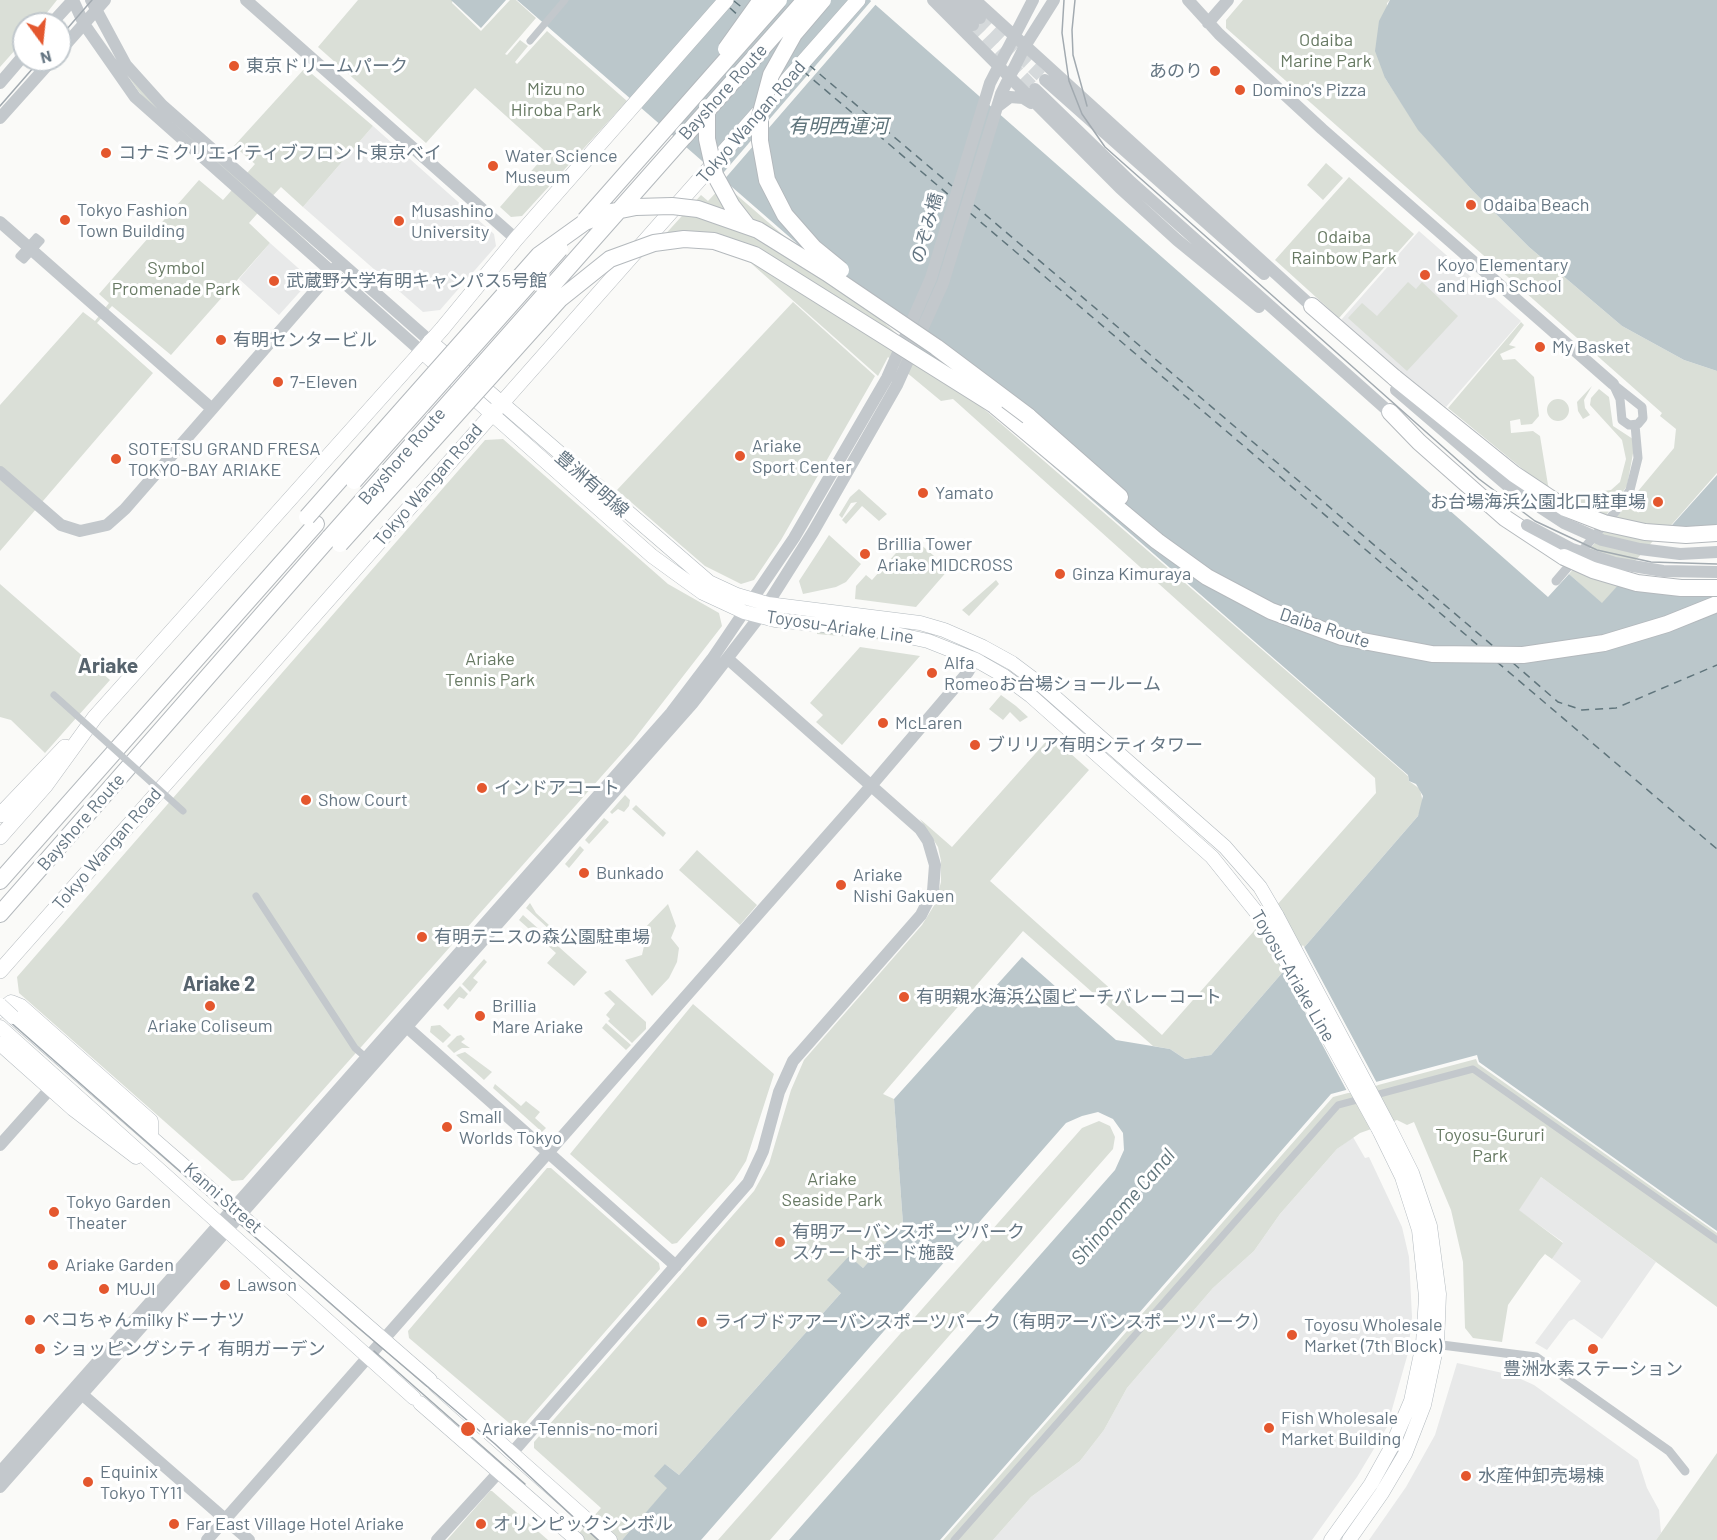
<!DOCTYPE html>
<meta charset="utf-8">
<style>
body{margin:0}
#map{position:relative;width:1717px;height:1540px;overflow:hidden;background:#fafaf8;font-family:Barlow,sans-serif}
canvas{display:block}
.north{position:absolute;left:12px;top:12px;width:60px;height:60px;box-sizing:border-box;background:#fff;border:2px solid #c1c8cd;border-radius:50%;rotate:165deg;font-size:16px;font-weight:700;line-height:24px;text-align:center;color:#657683}
.north::after{content:'';display:block;margin:auto;width:21px;height:27px;background:#e4572e;clip-path:polygon(50% 0,100% 100%,50% 72%,0 100%)}
</style>
<div id="map">
<canvas width="1717" height="1540"></canvas>
<div class="north">N</div>
</div>
<script>
const ctx = document.querySelector('canvas').getContext('2d');
ctx.lineJoin = 'round';
function fillPath(path, color) {
  ctx.fillStyle = color;
  ctx.fill(path, 'evenodd');
}
function shape(rows) {
  const path = new Path2D();
  for (const r of rows) {
    if (r.length === 3) {
      path.moveTo(r[0] + r[2], r[1]);
      path.arc(r[0], r[1], r[2], 0, 2 * Math.PI);
      continue;
    }
    path.moveTo(r[0], r[1]);
    for (let i = 2; i < r.length; i += 2) path.lineTo(r[i], r[i + 1]);
  }
  return path;
}
function stroke(path, color, width, dash) {
  ctx.strokeStyle = color;
  ctx.lineWidth = width;
  ctx.lineCap = dash ? 'butt' : 'round';
  ctx.setLineDash(dash || []);
  ctx.stroke(path);
}
function drawText(font, color, halo, rows, align = 'center') {
  ctx.font = font + ' Barlow,"Noto Sans JP",sans-serif';
  ctx.lineWidth = 6;
  ctx.setLineDash([]);
  ctx.textBaseline = 'middle';
  ctx.strokeStyle = halo;
  ctx.fillStyle = color;
  for (const [text, x, y, turn = 0] of rows) {
    ctx.save();
    ctx.translate(x, y);
    ctx.rotate((+turn || 0) * Math.PI / 180);
    ctx.textAlign = isNaN(turn) ? turn : align;
    if (halo) ctx.strokeText(text, 0, 0);
    ctx.fillText(text, 0, 0);
    ctx.restore();
  }
}
const built = shape([
 [373,126,494,234,496,246,440,310,423,312,303,207],
 [1419,231,1521,321,1446,407,1403,376,1341,320],
 [270,243,306,275,307,284,279,315,239,279],
 [1353,1137,1365,1158,1369,1157,1402,1227,1409,1257,1412,1317,1408,1353,1387,1427,1357,1477,1312,1540,993,1540,1031,1497,1080,1461,1104,1430,1127,1388,1213,1288,1254,1251,1280,1214,1337,1149],
 [1541,1177,1656,1262,1602,1339,1574,1319,1569,1321,1547,1350,1535,1343,1581,1281,1552,1259,1563,1242,1518,1210],
 [1457,1363,1512,1375,1534,1385,1638,1460,1647,1488,1659,1510,1661,1533,1656,1540,1369,1540,1406,1487,1435,1435]
]);
const green = shape([
 [0,0,57,0,38,24,24,24,24,40,0,67],
 [358,0,453,0,452,3,481,31,510,0,516,0,536,18,505,54,507,55,520,40,528,46,515,62,517,64,547,31,627,101,522,216,511,217,500,207,547,153,475,88,426,143,318,47],
 [1243,0,1390,0,1387,3,1385,78,1419,130,1472,190,1529,247,1622,326,1684,360,1717,371,1717,473,1602,604,1569,574,1674,448,1676,429,1660,416,1662,413,1226,28,1226,20],
 [100,36,120,64,240,181,255,164,234,146,305,68,373,126,303,207,281,187,266,203,318,252,264,206,249,223,270,243,171,355,112,306,97,323,153,373,0,551,0,405,83,312,95,321,109,303,99,294,199,180,223,200,238,183,148,103,139,92],
 [1326,163,1343,178,1323,200,1307,185],
 [1349,177,1414,234,1339,318,1275,260],
 [724,184,1408,776,1409,781,1420,789,1423,803,1418,816,1211,1055,1185,1059,1170,1049,1153,1046,1023,931,883,1094,894,1099,903,1224,863,1268,848,1256,841,1293,679,1475,665,1464,668,1488,622,1540,573,1540,601,1508,534,1448,534,1442,754,1191,769,1164,791,1090,804,1060,922,925,935,904,941,882,941,861,938,847,920,819,952,847,1051,736,1089,770,990,881,1162,1035,1376,793,1375,778,953,399,941,401,888,357,878,376,726,241,661,239,701,195,708,201],
 [1408,282,1416,289,1422,282,1458,316,1407,371,1348,318,1362,303,1377,316],
 [793,302,875,376,781,540,754,580,741,584,705,566,617,490],
 [1521,322,1524,325,1509,345,1516,347,1500,354,1503,360,1515,359,1534,377,1539,416,1532,424,1521,425,1520,419,1510,421,1511,433,1533,431,1540,436,1548,485,1552,493,1448,408],
 [1592,386,1584,400,1585,408,1590,415,1583,419,1578,411,1577,402],
 [1599,389,1609,397,1613,426,1633,439,1634,448,1627,486,1604,518,1553,498,1611,490,1620,482,1626,459,1622,440,1590,405,1591,398],
 [1558,410,11],
 [503,439,668,584,719,613,722,626,632,742,243,1180,232,1181,19,993,17,977,485,440],
 [859,489,887,514,879,521,862,506,846,524,842,520,857,502,851,503,842,518,839,515,850,497],
 [829,535,861,564,846,582,836,587,803,594,799,581],
 [911,536,949,569,916,607,855,599,856,586,866,575,872,580],
 [996,580,999,584,969,616,962,610],
 [0,584,110,680,45,753,11,720,0,717],
 [817,631,887,638,886,640,817,634],
 [860,647,920,656,842,745,816,722,823,715,810,703],
 [1001,695,1016,706,1028,717,1020,722,1010,712,1003,720,989,709],
 [625,795,630,800,629,806,624,812,618,809,612,814,610,812],
 [636,805,666,833,663,837,632,809],
 [604,818,609,822,589,844,585,840],
 [580,846,584,850,569,868,565,864],
 [697,850,757,905,740,925,679,870],
 [530,903,536,913,564,939,562,941,526,908],
 [668,904,676,926,671,938,679,948,677,962,669,978,652,996,625,960,642,955,644,946,639,934],
 [523,915,587,972,574,986,547,963,556,953,519,920],
 [484,959,487,962,473,978,478,982,470,992,462,984],
 [460,986,468,994,464,999,459,997,448,1010,443,1005],
 [610,990,646,1022,646,1029,632,1043,608,1021,610,1019,606,1015,615,1004,604,993],
 [693,1004,774,1074,746,1161,734,1180,677,1243,672,1244,570,1154],
 [606,1023,631,1045,626,1050,602,1028],
 [440,1025,451,1035,443,1043,430,1032,431,1026],
 [461,1035,465,1039,461,1042,470,1048,462,1048,454,1053,447,1046,457,1036],
 [465,1052,492,1072,484,1080,456,1055],
 [1476,1059,1478,1064,1717,1233,1717,1307,1541,1177,1519,1210,1563,1243,1552,1259,1545,1254,1539,1261,1508,1305,1502,1342,1473,1338,1465,1328,1463,1262,1451,1210,1414,1122,1407,1125,1397,1120,1360,1133,1337,1149,1280,1214,1254,1251,1213,1288,1127,1388,1104,1430,1080,1461,1031,1497,993,1540,943,1540,1333,1097],
 [495,1084,521,1106,526,1101,540,1112,535,1118,546,1128,542,1132,493,1088],
 [1099,1121,1110,1126,1115,1137,1113,1149,770,1540,718,1540,1082,1128],
 [547,1168,551,1168,659,1263,660,1269,521,1428,515,1428,409,1338,408,1331],
 [1717,1453,1717,1540,1656,1540,1661,1533],
 [490,1491,492,1491,548,1540,447,1540]
]);
const water = shape([
 [451,0,506,0,481,28],
 [517,0,870,0,1548,597,1569,574,1602,603,1717,475,1717,1231,1479,1062,1477,1055,1331,1094,940,1540,789,1540,1115,1170,1124,1150,1123,1133,1113,1119,1098,1112,1082,1116,1066,1123,701,1540,622,1540,667,1488,654,1476,665,1464,679,1475,841,1293,827,1280,849,1256,863,1268,903,1224,894,1099,1022,957,1116,1040,1170,1049,1185,1059,1211,1055,1418,816,1423,796,1416,784,1409,781,1408,775],
 [1390,0,1717,0,1717,371,1684,360,1622,326,1529,247,1472,190,1418,130,1385,78,1375,51,1379,21]
]);
const pier = shape([
 [872,0,877,3,722,182,718,179],
 [1717,529,1717,592,1616,582,1662,531],
 [1303,945,1378,1085,1348,1093,1282,969]
]);
const ferry = shape([
 [734,1,744,9],
 [730,8,740,17],
 [809,65,952,186],
 [803,71,950,196],
 [974,205,1493,646],
 [970,213,1480,647],
 [1497,662,1717,849],
 [1513,663,1558,702,1582,710,1616,708,1717,665]
]);
const tertiaryTunnel = shape([
 [980,18,1045,80],
 [973,25,1035,89]
]);
const pedestrian = shape([
 [530,41,565,0],
 [36,237,41,241,24,260,19,256,36,237],
 [256,896,355,1048,362,1054],
 [954,1540,1338,1105,1473,1069,1717,1240]
]);
const minor = shape([
 [1613,384,1642,407,1643,418,1638,424,1629,425,1622,420,1620,399,1613,384],
 [1556,581,1616,511,1630,490,1638,458,1635,425],
 [1434,1344,1536,1357,1669,1451,1685,1471]
]);
const tertiary = shape([
 [73,0,84,24,135,97,422,352],
 [91,0,126,65,162,105,430,341],
 [246,0,516,239],
 [933,0,1120,188,1177,240,1259,307],
 [946,0,973,25],
 [961,0,980,18],
 [975,0,1318,312],
 [1188,0,1219,34,1322,129,1613,384],
 [1208,23,1228,0],
 [51,24,73,0],
 [60,51,105,0],
 [1045,80,1264,274],
 [0,83,24,55],
 [1035,89,1131,182,1396,418],
 [997,107,1010,97,1023,98,1031,103],
 [0,118,52,60],
 [0,222,211,408],
 [0,472,61,525,80,531,107,525,125,509,335,268],
 [401,1022,676,1266],
 [0,1145,50,1089],
 [76,1389,249,1540],
 [512,1453,748,1183,763,1151,779,1092,793,1061,921,915,933,891,935,865,928,841,920,829,728,659],
 [0,1472,671,713,712,659,794,538,887,378,931,278,990,83,1033,0],
 [0,1487,692,704,760,616,813,532,897,385,943,283,1001,94,1025,46,1054,0],
 [207,1540,864,794,968,672,979,653],
 [437,1540,499,1472]
]);
const secondary = shape([
 [430,341,709,582,737,595,768,604,920,623,944,630,983,647,1012,663,1040,684,1225,847,1260,887,1277,916],
 [422,352,652,556,703,593,744,612,775,620,882,631,928,641,976,660,1004,676,1031,696,1212,857,1265,923],
 [0,1011,11,1002,21,1006,151,1121,151,1137],
 [13,1017,430,1380],
 [0,1027,414,1398],
 [0,1044,73,1109,136,1157],
 [435,1385,610,1540],
 [420,1403,577,1540],
 [1331,1540,1371,1484,1391,1448,1411,1401,1423,1344,1426,1297,1419,1230,1402,1177,1379,1130],
 [1349,1540,1382,1493,1405,1454,1424,1405,1437,1344,1439,1294,1430,1226,1412,1173,1388,1125]
]);
const trunk = shape([
 [0,815,65,747],
 [0,837,45,786,95,717,442,329,516,239,726,0],
 [0,971,858,0]
]);
const motorway = shape([
 [1312,306,1395,378],
 [994,405,1157,541,1207,577,1271,611,1342,637,1432,654,1523,655,1604,643,1667,624,1717,604],
 [1390,412,1419,442,1505,518,1564,557],
 [1028,416,1120,497],
 [0,881,316,524],
 [0,914,330,537]
]);
const tram = shape([
 [1064,0,1062,33,1069,81,1082,114,1105,147,1479,479,1535,521,1597,550,1651,562,1717,564],
 [1075,0,1072,30,1073,55,1087,106],
 [60,37,92,0],
 [0,106,40,60],
 [0,1013,355,1325,495,1444,598,1540],
 [374,1351,525,1484]
]);
const pedestrianBridge = shape([
 [54,695,183,811]
]);
const tertiaryBridge = shape([
 [1396,390,1509,487,1564,523,1602,540,1640,549,1680,554,1717,552],
 [1527,525,1572,549,1615,563,1663,571,1717,572]
]);
const secondaryBridge = shape([
 [1277,916,1388,1125],
 [1265,923,1379,1130],
 [0,1005,13,1017]
]);
const motorwayBridge = shape([
 [823,0,794,34,771,75,760,116,760,141,767,180,785,215,814,248,841,270],
 [726,49,761,0],
 [707,107,707,139,715,175,732,206,746,224],
 [585,220,779,0],
 [1395,378,1514,474,1565,508,1604,523,1645,532,1686,535,1717,533],
 [354,481,560,249],
 [307,517,539,255,585,222,611,212,636,207,672,206,698,209,758,230,827,273,936,347,1028,416],
 [330,537,805,0],
 [340,544,560,299,610,259,654,243,684,239,714,241,755,255,994,405],
 [1564,557,1593,570,1637,583,1681,588,1717,588]
]);
const markers = [
 [234,66,6,"#e4572e"],
 [1215,71,6,"#e4572e"],
 [1240,90,6,"#e4572e"],
 [106,153,6,"#e4572e"],
 [493,166,6,"#e4572e"],
 [1471,205,6,"#e4572e"],
 [65,220,6,"#e4572e"],
 [399,221,6,"#e4572e"],
 [1425,275,6,"#e4572e"],
 [274,281,6,"#e4572e"],
 [221,340,6,"#e4572e"],
 [1540,347,6,"#e4572e"],
 [278,382,6,"#e4572e"],
 [740,456,6,"#e4572e"],
 [116,459,6,"#e4572e"],
 [923,493,6,"#e4572e"],
 [1658,502,6,"#e4572e"],
 [865,554,6,"#e4572e"],
 [1060,574,6,"#e4572e"],
 [932,673,6,"#e4572e"],
 [883,723,6,"#e4572e"],
 [975,745,6,"#e4572e"],
 [482,788,6,"#e4572e"],
 [306,800,6,"#e4572e"],
 [584,873,6,"#e4572e"],
 [841,885,6,"#e4572e"],
 [422,937,6,"#e4572e"],
 [904,997,6,"#e4572e"],
 [210,1006,6,"#e4572e"],
 [480,1016,6,"#e4572e"],
 [447,1127,6,"#e4572e"],
 [54,1212,6,"#e4572e"],
 [780,1242,6,"#e4572e"],
 [53,1265,6,"#e4572e"],
 [225,1285,6,"#e4572e"],
 [104,1289,6,"#e4572e"],
 [30,1320,6,"#e4572e"],
 [702,1322,6,"#e4572e"],
 [1292,1335,6,"#e4572e"],
 [40,1349,6,"#e4572e"],
 [1593,1349,6,"#e4572e"],
 [1269,1428,6,"#e4572e"],
 [468,1429,8,"#e4572e"],
 [1466,1476,6,"#e4572e"],
 [88,1482,6,"#e4572e"],
 [174,1524,6,"#e4572e"],
 [481,1524,6,"#e4572e"]
];
const parkNames = [
 ["Odaiba",1326,40],
 ["Marine Park",1326,61],
 ["Mizu no",556,89],
 ["Hiroba Park",556,110],
 ["Odaiba",1344,237],
 ["Rainbow Park",1344,258],
 ["Symbol",176,268],
 ["Promenade Park",176,289],
 ["Ariake",490,659],
 ["Tennis Park",490,680],
 ["Toyosu-Gururi",1490,1135],
 ["Park",1490,1156],
 ["Ariake",832,1179],
 ["Seaside Park",832,1200]
];
const poiNames = [
 ["東京ドリームパーク",246,66],
 ["あのり",1203,71,"right"],
 ["Domino's Pizza",1252,90],
 ["コナミクリエイティブフロント東京ベイ",118,153],
 ["Water Science",505,156],
 ["Museum",505,177],
 ["Odaiba Beach",1483,205],
 ["Tokyo Fashion",77,210],
 ["Town Building",77,231],
 ["Musashino",411,211],
 ["University",411,232],
 ["Koyo Elementary",1437,265],
 ["and High School",1437,286],
 ["武蔵野大学有明キャンパス5号館",286,281],
 ["有明センタービル",233,340],
 ["My Basket",1552,347],
 ["7-Eleven",290,382],
 ["Ariake",752,446],
 ["Sport Center",752,467],
 ["SOTETSU GRAND FRESA",128,449],
 ["TOKYO-BAY ARIAKE",128,470],
 ["Yamato",935,493],
 ["お台場海浜公園北口駐車場",1646,502,"right"],
 ["Brillia Tower",877,544],
 ["Ariake MIDCROSS",877,565],
 ["Ginza Kimuraya",1072,574],
 ["Alfa",944,663],
 ["Romeoお台場ショールーム",944,684],
 ["McLaren",895,723],
 ["ブリリア有明シティタワー",987,745],
 ["インドアコート",494,788],
 ["Show Court",318,800],
 ["Bunkado",596,873],
 ["Ariake",853,875],
 ["Nishi Gakuen",853,896],
 ["有明テニスの森公園駐車場",434,937],
 ["有明親水海浜公園ビーチバレーコート",916,997],
 ["Brillia",492,1006],
 ["Mare Ariake",492,1027],
 ["Ariake Coliseum",210,1026,"center"],
 ["Small",459,1117],
 ["Worlds Tokyo",459,1138],
 ["Tokyo Garden",66,1202],
 ["Theater",66,1223],
 ["有明アーバンスポーツパーク",792,1232],
 ["スケートボード施設",792,1253],
 ["Ariake Garden",65,1265],
 ["Lawson",237,1285],
 ["MUJI",116,1289],
 ["ペコちゃんmilkyドーナツ",42,1320],
 ["ライブドアアーバンスポーツパーク（有明アーバンスポーツパーク）",714,1322],
 ["Toyosu Wholesale",1304,1325],
 ["Market (7th Block)",1304,1346],
 ["ショッピングシティ 有明ガーデン",52,1349],
 ["豊洲水素ステーション",1593,1369,"center"],
 ["Fish Wholesale",1281,1418],
 ["Market Building",1281,1439],
 ["Ariake-Tennis-no-mori",482,1429],
 ["Equinix",100,1472],
 ["Tokyo TY11",100,1493],
 ["水産仲卸売場棟",1478,1476],
 ["Far East Village Hotel Ariake",186,1524],
 ["オリンピックシンボル",493,1524]
];
const streetNames = [
 ["Bayshore Route",723,92,-48],
 ["Tokyo Wangan Road",751,122,-49],
 ["のぞみ橋",927,228,-74],
 ["Bayshore Route",402,456,-49],
 ["豊洲有明線",592,484,41],
 ["Tokyo Wangan Road",428,485,-49],
 ["Toyosu-Ariake Line",840,627,8],
 ["Daiba Route",1325,628,18],
 ["Bayshore Route",81,822,-49],
 ["Tokyo Wangan Road",107,849,-49],
 ["Toyosu-Ariake Line",1293,976,60],
 ["Kanni Street",223,1198,41]
];
const waterNames = [
 ["有明西運河",838,126],
 ["Shinonome Canal",1123,1207,-49]
];
const neighbourhoodNames = [
 ["Ariake 2",219,984]
];
const quarterNames = [
 ["Ariake",108,666]
];
fillPath(built, '#e8e9e9');
fillPath(green, '#dadfd7');
fillPath(water, '#bbc7cb');
fillPath(pier, '#fafaf8');
stroke(ferry, '#60757c', 1.5, [8, 6]);
stroke(tertiaryTunnel, '#d5d9db', 12, [12, 6]);
stroke(secondary, '#b3babf', 15);
stroke(trunk, '#b4b9bd', 16);
stroke(motorway, '#b4b9bd', 18);
stroke(pedestrian, '#c3c8cc', 7);
stroke(minor, '#c3c8cc', 9);
stroke(tertiary, '#c3c8cc', 12);
stroke(secondary, '#fff', 14);
stroke(trunk, '#fff', 15);
stroke(motorway, '#fff', 16);
stroke(tram, '#a2aab0', 1.5);
stroke(secondaryBridge, '#b3babf', 15, []);
stroke(motorwayBridge, '#b4b9bd', 18, []);
stroke(pedestrianBridge, '#c3c8cc', 7);
stroke(tertiaryBridge, '#c3c8cc', 12);
stroke(secondaryBridge, '#fff', 14);
stroke(motorwayBridge, '#fff', 16);
for (const [x, y, r, color] of markers) {
  const dot = new Path2D();
  dot.arc(x, y, r, 0, 2 * Math.PI);
  ctx.fillStyle = color;
  ctx.fill(dot);
  stroke(dot, '#fff', 2);
}
drawText('18px', '#687a64', '#fff', parkNames);
drawText('18px', '#657683', '#fff', poiNames, 'left');
drawText('18px', '#657683', '#fff', streetNames);
drawText('italic 20px', '#60757c', '#fff', waterNames);
drawText('bold 20px', '#57646e', '#fff', neighbourhoodNames);
drawText('bold 21px', '#57646e', '#fff', quarterNames);
</script>
